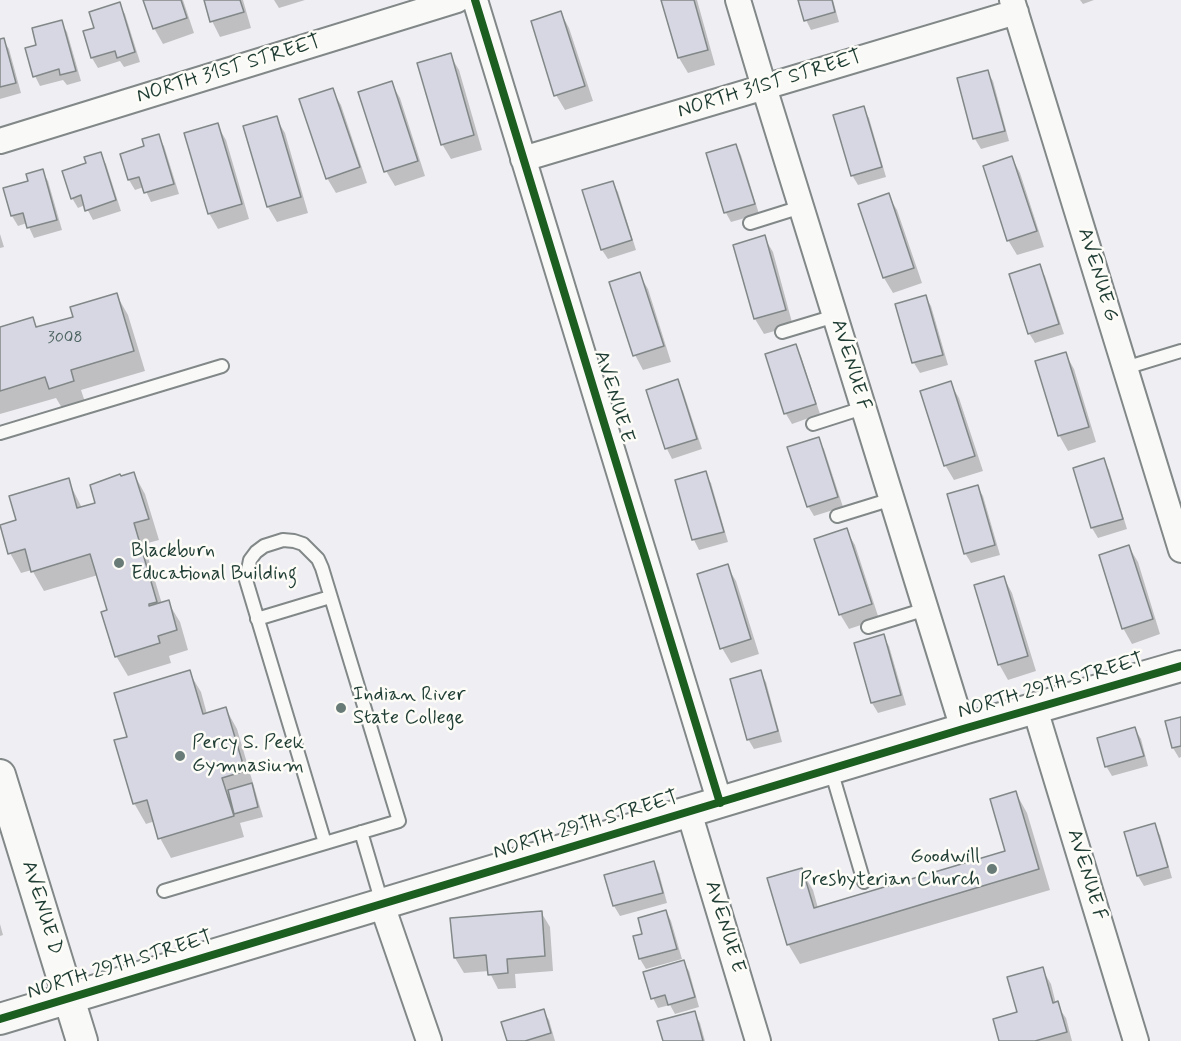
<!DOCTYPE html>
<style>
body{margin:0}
canvas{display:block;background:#efeff3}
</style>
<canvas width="1181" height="1041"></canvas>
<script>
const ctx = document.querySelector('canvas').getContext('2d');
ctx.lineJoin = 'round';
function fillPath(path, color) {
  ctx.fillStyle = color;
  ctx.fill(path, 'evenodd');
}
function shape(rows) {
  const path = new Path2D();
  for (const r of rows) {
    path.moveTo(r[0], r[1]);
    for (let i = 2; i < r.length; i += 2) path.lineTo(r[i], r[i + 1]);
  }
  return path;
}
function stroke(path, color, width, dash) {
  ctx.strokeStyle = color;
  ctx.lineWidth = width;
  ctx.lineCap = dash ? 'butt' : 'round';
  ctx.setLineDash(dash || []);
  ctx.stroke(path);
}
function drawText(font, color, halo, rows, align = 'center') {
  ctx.font = font + ' Mynerve,sans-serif';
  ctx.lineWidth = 5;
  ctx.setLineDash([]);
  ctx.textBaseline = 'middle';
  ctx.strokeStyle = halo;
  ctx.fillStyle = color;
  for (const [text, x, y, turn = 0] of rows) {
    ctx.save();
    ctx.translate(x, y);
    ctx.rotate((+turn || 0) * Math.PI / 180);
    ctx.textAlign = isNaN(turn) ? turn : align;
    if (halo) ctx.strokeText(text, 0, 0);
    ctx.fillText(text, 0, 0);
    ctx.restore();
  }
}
const shadow = shape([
 [145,0,183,0,194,33,163,44,154,28],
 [205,0,243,0,251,28,220,37,212,21],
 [274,0,305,0,279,8],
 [662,0,697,0,715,65,688,73,679,58],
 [800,0,833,0,839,22,811,30,806,20],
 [1080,0,1094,0,1083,4],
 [119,4,125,14,140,62,124,67,120,61,98,68,92,58,96,29],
 [561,13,569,28,593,101,565,110,556,95],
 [61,22,67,32,81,81,67,85,63,80,40,86,35,76,38,46],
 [0,40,3,40,9,49,21,93,0,99],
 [450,55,459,70,482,150,451,159,442,144],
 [987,71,993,81,1009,141,981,149,975,139,958,79],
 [391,83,400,98,425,176,395,186,386,171],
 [332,90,341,105,367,183,336,193,327,178],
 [863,108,869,118,886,177,858,185,852,175],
 [276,118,285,133,308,213,277,222,268,207,245,127],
 [217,125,226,140,249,219,218,229,209,213],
 [158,136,164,146,179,194,151,202,144,187,135,190,129,180,122,155,146,147],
 [736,145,741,155,759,214,731,222,726,213],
 [100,154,106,164,121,211,93,220,85,205,78,208,72,198,88,164],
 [1012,158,1020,173,1044,247,1017,255,1008,240],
 [42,171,48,181,62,230,34,238,27,223,18,226,12,216,30,182],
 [612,182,618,192,636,250,608,259,602,250],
 [888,195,897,210,922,283,893,293,884,278],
 [0,234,4,247,0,248],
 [764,237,773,252,793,326,764,334,755,319,734,246],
 [1039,266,1045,276,1064,334,1035,343,1029,333],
 [639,274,648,289,671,362,643,370,635,355],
 [116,294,128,315,145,371,81,390,85,402,62,408,56,398,0,414,0,329,33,319,38,329,75,318],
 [925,296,931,306,948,365,920,373,914,363,897,305],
 [796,346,801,356,820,414,792,424,786,414,767,355],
 [1065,353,1074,369,1096,442,1068,451,1059,435],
 [677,381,683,391,702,449,672,459,667,449,648,391],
 [950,383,959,398,983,471,954,480,945,465],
 [818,439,824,449,843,507,814,516,808,506],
 [1104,460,1109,470,1127,529,1098,538,1092,528,1075,469],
 [705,473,711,483,728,542,699,550,694,540,677,481],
 [134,474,145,494,159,540,144,544,162,604,168,602,180,622,188,650,169,656,171,663,128,676,116,656,109,611,98,575,44,591,32,570,21,573,10,553,18,521,68,480,82,508,97,504,121,478],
 [977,486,983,496,1000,555,971,563,965,553],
 [846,530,855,545,879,619,849,629,840,614],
 [1129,547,1138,562,1160,634,1132,644,1123,628],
 [727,566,736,581,759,654,731,663,722,648],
 [1004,578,1012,593,1036,671,1008,680,999,664],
 [883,636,889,646,906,705,878,713,872,703,855,644],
 [189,672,201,692,207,714,226,709,237,729,263,817,240,823,244,837,171,858,160,838,155,821,146,824,134,803,129,738],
 [760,672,766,682,782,742,754,749,748,739],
 [1181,718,1181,757,1179,758,1173,748,1167,722],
 [1135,729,1141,739,1148,766,1112,776,1106,766],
 [1016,793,1027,813,1050,890,800,964,788,944,801,870,813,890,818,908,1007,852],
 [1154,825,1160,835,1172,878,1144,886,1138,876,1126,833],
 [654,863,659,873,667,903,620,916,614,906,606,876],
 [666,911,671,921,682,959,646,969,640,959,635,937,644,935],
 [541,912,550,927,553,971,515,974,516,988,498,989,489,971,464,973,455,958],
 [0,924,3,935,0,936],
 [683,962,689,971,699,1007,675,1014,670,1005,658,1008,653,998],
 [1042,969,1051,984,1056,1004,1066,1018,1072,1041,1001,1041,1019,1013],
 [543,1011,549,1020,555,1041,508,1041],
 [694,1013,700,1023,705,1041,664,1041]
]);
const building = shape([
 [143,0,181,0,187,18,153,29,143,0],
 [204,0,240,0,244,12,210,22,204,0],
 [661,0,694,0,708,50,678,58,661,0],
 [798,0,832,0,835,12,804,21,798,0],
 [120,2,135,52,117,58,115,51,91,58,83,31,94,28,89,12,120,2],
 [561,11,585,86,554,96,531,21,561,11],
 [62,20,76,71,60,75,59,69,33,77,25,48,36,45,32,28,62,20],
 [4,38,16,83,0,87,0,39,4,38],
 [451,53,474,135,441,145,417,63,451,53],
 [988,70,1005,131,973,139,957,78,988,70],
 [392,81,418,161,384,172,358,92,392,81],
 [333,88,360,167,326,179,299,99,333,88],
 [864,106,882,167,851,176,833,115,864,106],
 [277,116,301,197,267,207,243,126,277,116],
 [218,123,242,204,208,214,184,133,218,123],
 [159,134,174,184,144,193,139,177,128,180,120,154,144,146,142,139,159,134],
 [736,144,755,204,724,213,706,153,736,144],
 [101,152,116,200,85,211,81,195,71,199,62,171,86,163,84,157,101,152],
 [1012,156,1037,231,1007,241,983,166,1012,156],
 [43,169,57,220,27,228,23,213,11,216,3,188,28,181,26,174,43,169],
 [613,181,632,240,601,250,582,190,613,181],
 [889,193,914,268,883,278,858,204,889,193],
 [765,235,786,310,754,319,733,245,765,235],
 [1040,264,1059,324,1028,334,1009,274,1040,264],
 [640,272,664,346,633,356,609,282,640,272],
 [117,293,134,351,71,370,74,381,49,389,45,377,0,391,0,327,33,317,36,327,73,317,70,307,117,293],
 [926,295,943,355,912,363,895,304,926,295],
 [796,344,816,404,784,414,765,354,796,344],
 [1066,352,1089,427,1058,436,1035,361,1066,352],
 [678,379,697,439,665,449,646,390,678,379],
 [951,381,975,456,944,466,920,391,951,381],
 [819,437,838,497,807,507,787,447,819,437],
 [1104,458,1123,519,1091,528,1073,468,1104,458],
 [706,471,724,532,692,540,675,480,706,471],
 [134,472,149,519,134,523,157,602,149,604,149,606,169,600,177,630,158,636,160,643,115,657,101,612,107,610,90,554,31,572,25,549,8,554,0,525,16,520,9,496,69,478,77,508,95,503,90,485,120,474,121,476,134,472],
 [978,485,995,545,964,554,947,494,978,485],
 [847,528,872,604,839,615,814,539,847,528],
 [1129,545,1153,619,1122,629,1099,555,1129,545],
 [728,564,751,639,720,649,697,574,728,564],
 [1004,576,1028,656,998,665,974,585,1004,576],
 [884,634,901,695,871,703,854,643,884,634],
 [190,670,203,714,226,707,245,771,222,778,234,816,158,839,147,800,133,804,114,740,127,737,114,693,190,670],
 [761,670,778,731,747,740,730,679,761,670],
 [1181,717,1181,746,1172,748,1165,721,1181,717],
 [1135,727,1144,756,1105,767,1097,738,1135,727],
 [252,783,258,807,234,814,228,790,252,783],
 [1016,791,1039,869,787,945,767,878,802,868,814,908,1005,851,990,799,1016,791],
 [1155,823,1168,867,1137,876,1124,832,1155,823],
 [654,861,663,893,613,906,604,875,654,861],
 [666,910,677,949,639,959,633,936,642,934,638,918,666,910],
 [542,911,545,956,507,959,508,973,488,975,486,955,454,958,450,918,542,911],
 [684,960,695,997,668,1005,665,995,651,999,643,972,684,960],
 [1043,967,1053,1003,1058,1001,1067,1032,1035,1041,999,1041,993,1019,1017,1012,1007,977,1043,967],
 [544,1009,551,1033,525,1041,507,1041,501,1022,544,1009],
 [695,1011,703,1041,663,1041,657,1021,695,1011]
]);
const service = shape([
 [750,223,801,207],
 [782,332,835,316],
 [1125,368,1181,351],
 [813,424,863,408],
 [0,433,222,366],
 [837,516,892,499],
 [257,619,330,597],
 [868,627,926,609],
 [831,770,864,882],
 [361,832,382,903],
 [164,891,399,821,322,568,318,559,303,544,294,541,283,540,264,546,256,552,250,560,246,580,325,843]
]);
const minor = shape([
 [475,0,720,803],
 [738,0,764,87,963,729],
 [1012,0,1181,550],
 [0,141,457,0],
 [523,159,1016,12],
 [1035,709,1136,1041],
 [689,812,758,1041],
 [382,905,429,1041]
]);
const tertiary = shape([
 [0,775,82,1041],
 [0,1019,963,729,1181,666]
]);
const cycleway = shape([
 [475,0,720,803],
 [0,1019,963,729,1181,666]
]);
const markers = [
 [119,563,6,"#687b77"],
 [341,708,6,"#687b77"],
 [180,756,6,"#687b77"],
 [992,869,6,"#687b77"]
];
const numberNames = [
 ["3008",65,339]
];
const streetNames = [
 ["NORTH 31ST STREET",229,70,-17],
 ["NORTH 31ST STREET",770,85,-17],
 ["AVENUE G",1097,275,73],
 ["AVENUE F",850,365,73],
 ["AVENUE E",613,397,73],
 ["NORTH 29TH STREET",1051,687,-16],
 ["NORTH 29TH STREET",586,826,-17],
 ["AVENUE F",1086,875,73],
 ["AVENUE D",41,908,73],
 ["AVENUE E",724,927,73],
 ["NORTH 29TH STREET",120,966,-17]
];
const poiNames = [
 ["Blackburn",131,552],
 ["Educational Building",131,575],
 ["Indian River",353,696],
 ["State College",353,719],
 ["Percy S. Peek",192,744],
 ["Gymnasium",192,767],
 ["Goodwill",980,858,"right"],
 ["Presbyterian Church",980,881,"right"]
];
fillPath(shadow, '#0003');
fillPath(building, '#d6d7e2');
stroke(building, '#828888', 1.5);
stroke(service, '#828888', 16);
stroke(minor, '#828888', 28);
stroke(tertiary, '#828888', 34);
stroke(service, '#f9f9f8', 12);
stroke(minor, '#f9f9f8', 24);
stroke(tertiary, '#f9f9f8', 30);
stroke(cycleway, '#1b5e20', 8);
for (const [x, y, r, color] of markers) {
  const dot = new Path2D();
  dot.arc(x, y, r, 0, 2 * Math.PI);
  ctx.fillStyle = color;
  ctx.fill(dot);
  stroke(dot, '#fdfcf7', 2);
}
drawText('16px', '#4d6460', null, numberNames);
drawText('20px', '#1f3d34', '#fdfcf7', streetNames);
drawText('20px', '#1f3d34', '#fdfcf7', poiNames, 'left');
</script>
